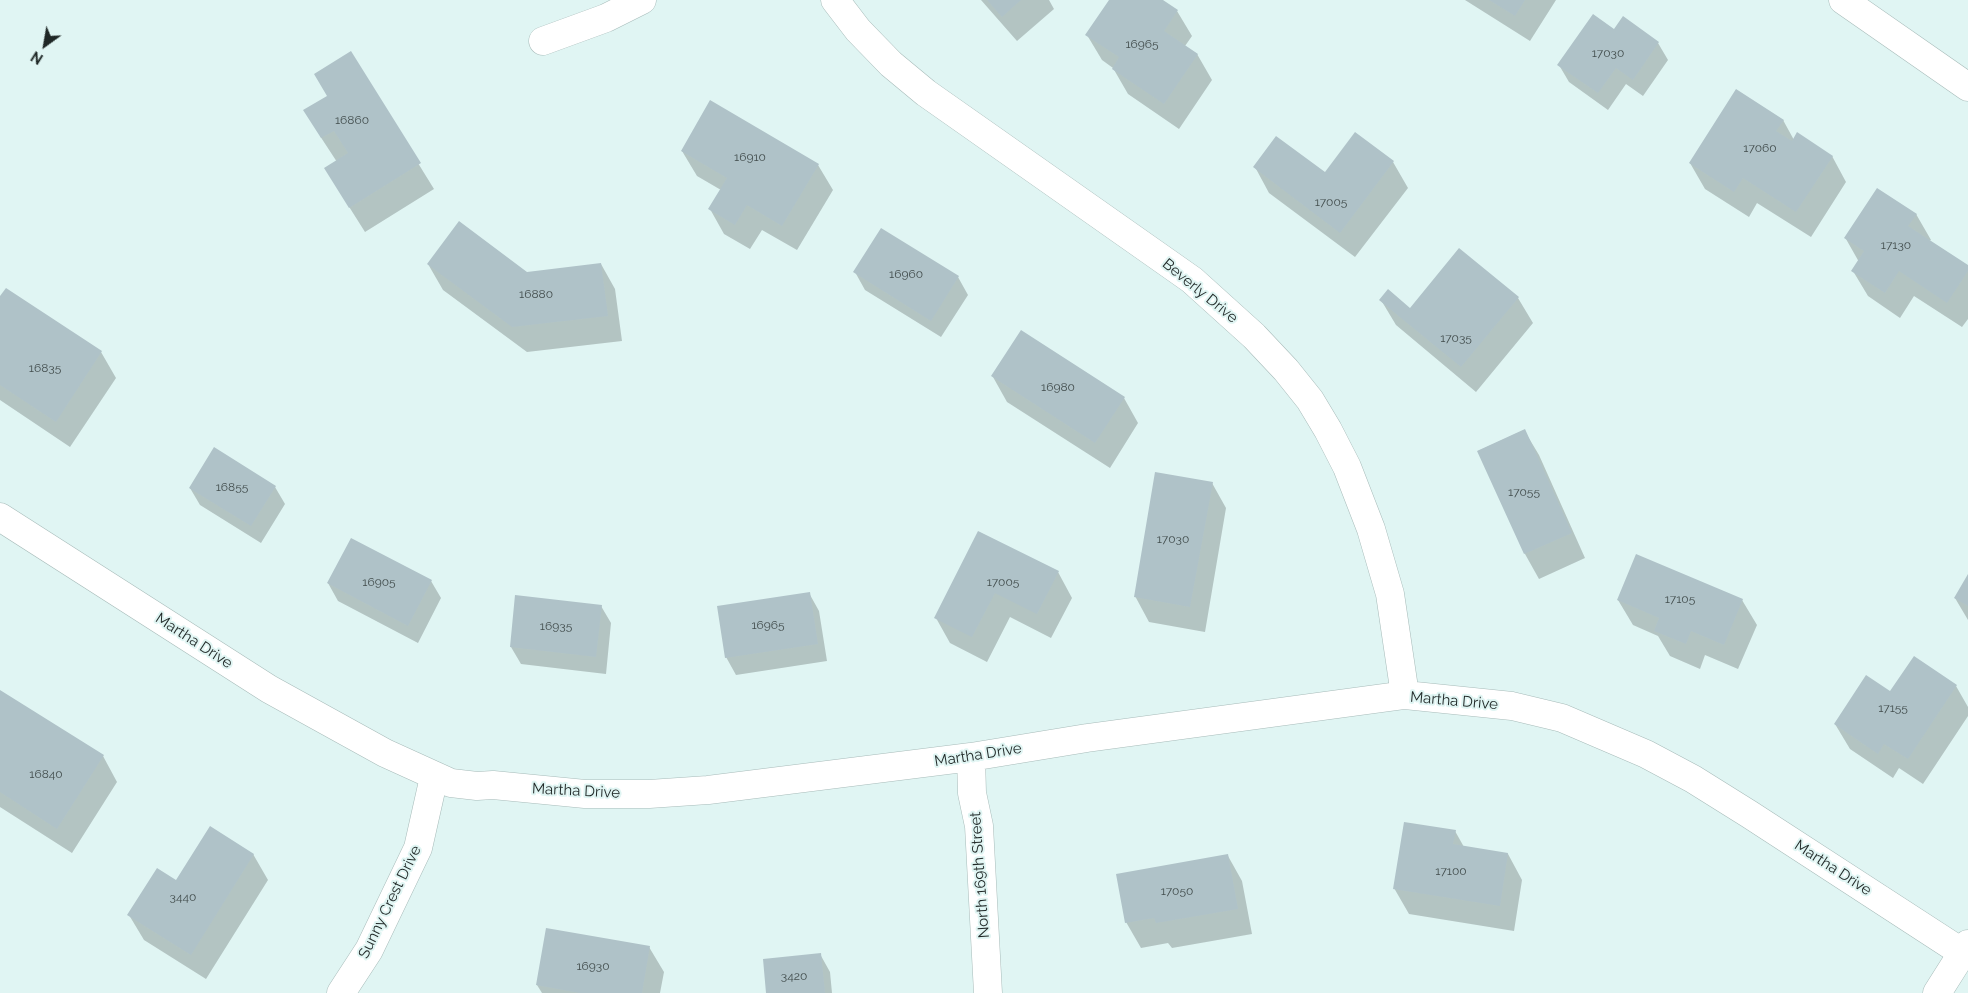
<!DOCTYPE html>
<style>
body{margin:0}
#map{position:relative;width:1968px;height:993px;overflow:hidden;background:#e0f5f3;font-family:Raleway,sans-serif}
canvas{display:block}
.north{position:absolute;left:20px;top:20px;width:50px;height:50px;-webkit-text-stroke:4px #e0f5f3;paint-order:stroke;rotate:212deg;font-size:14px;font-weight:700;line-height:20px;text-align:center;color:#1f2726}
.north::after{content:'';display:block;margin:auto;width:18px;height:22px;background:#1f2726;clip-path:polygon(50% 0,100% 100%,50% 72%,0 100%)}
</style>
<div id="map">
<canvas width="1968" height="993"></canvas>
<div class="north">N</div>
</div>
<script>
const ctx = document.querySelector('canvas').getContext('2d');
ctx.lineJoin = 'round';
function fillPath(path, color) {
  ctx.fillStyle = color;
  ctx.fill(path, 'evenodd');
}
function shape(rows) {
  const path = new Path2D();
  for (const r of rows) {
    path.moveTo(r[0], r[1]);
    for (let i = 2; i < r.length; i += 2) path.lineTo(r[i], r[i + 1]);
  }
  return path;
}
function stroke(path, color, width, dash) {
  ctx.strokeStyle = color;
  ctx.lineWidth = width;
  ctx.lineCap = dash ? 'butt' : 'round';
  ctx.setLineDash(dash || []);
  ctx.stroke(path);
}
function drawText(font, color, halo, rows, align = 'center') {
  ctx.font = font + ' Raleway,sans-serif';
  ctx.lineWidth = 4;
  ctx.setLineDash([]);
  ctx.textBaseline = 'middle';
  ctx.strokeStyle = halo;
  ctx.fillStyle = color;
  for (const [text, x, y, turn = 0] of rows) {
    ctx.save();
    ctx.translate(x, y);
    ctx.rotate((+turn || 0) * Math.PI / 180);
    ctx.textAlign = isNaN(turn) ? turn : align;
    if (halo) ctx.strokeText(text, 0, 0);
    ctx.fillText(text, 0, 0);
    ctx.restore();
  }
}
const shadow = shape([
 [981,0,1049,0,1054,9,1017,41],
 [1110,0,1161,0,1177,11,1192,36,1185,46,1197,54,1212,80,1179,129,1128,94,1113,68,1102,60,1087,35],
 [1465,0,1556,0,1530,41],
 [1614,31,1658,43,1668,60,1643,96,1626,84,1608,110,1569,82,1559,65],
 [350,53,434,189,365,232,341,194,337,162,320,136,329,96],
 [1783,120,1794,140,1832,156,1846,182,1811,237,1757,203,1749,217,1705,189,1690,163],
 [1356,134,1393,162,1408,188,1355,257,1269,193,1255,167,1325,174],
 [682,151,818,165,833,190,797,250,762,230,750,249,724,234,710,209,721,190,697,176],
 [1916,214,1931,240,1929,241,1968,266,1968,319,1962,327,1914,296,1900,318,1868,296,1853,271,1859,262,1846,239],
 [1460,250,1518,298,1533,323,1476,392,1396,325,1381,300,1411,309],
 [428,264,526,273,601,264,615,289,622,341,527,352,443,290],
 [855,272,958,277,968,295,941,337,865,290],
 [6,289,101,352,116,378,70,447,0,400,0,298],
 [993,377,1124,398,1138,423,1110,468,1007,402],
 [1524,430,1539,455,1585,558,1539,579,1525,554,1478,451],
 [1212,483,1226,508,1205,632,1149,622,1135,596],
 [275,487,285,504,261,543,200,505,190,488],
 [979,532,1058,572,1072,598,1051,638,1010,617,987,662,950,643,936,618],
 [1968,576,1968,620,1955,598],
 [431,581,441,598,418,643,338,601,328,583],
 [809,593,819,611,827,661,736,675,726,657],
 [1618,600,1742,600,1757,625,1738,669,1705,655,1700,669,1670,656,1658,636,1633,625],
 [601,606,611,623,606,674,521,664,511,647],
 [1914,658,1956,686,1968,707,1968,716,1923,784,1899,768,1893,778,1850,749,1835,724,1891,693],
 [0,691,103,756,117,782,72,853,0,807],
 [1455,831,1464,847,1508,854,1522,880,1514,931,1409,914,1394,888],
 [253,854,268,880,206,979,144,940,129,915,176,881],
 [1228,856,1242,881,1252,934,1172,948,1168,943,1141,948,1126,922],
 [649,947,664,972,660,993,542,993,537,985],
 [820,954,830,972,832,993,767,993]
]);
const building = shape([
 [987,0,1021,0,1002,17],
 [1109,0,1163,0,1178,10,1164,31,1198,54,1164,104,1112,69,1119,57,1085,35],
 [1489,0,1525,0,1515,16],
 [1593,14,1614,29,1623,16,1659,42,1633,80,1616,68,1598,93,1557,65],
 [351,51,421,163,349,208,324,168,348,153,334,131,321,138,303,110,327,96,314,74],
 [1736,89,1784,120,1776,131,1792,141,1797,132,1833,156,1796,212,1743,178,1734,192,1689,163],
 [710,100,819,164,782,226,747,205,735,225,708,209,727,178,681,151],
 [1355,132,1394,161,1340,233,1253,167,1276,136,1325,172],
 [1877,188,1917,214,1908,226,1968,265,1968,271,1947,303,1899,271,1885,293,1851,271,1864,251,1844,238],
 [459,221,527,272,601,263,608,316,512,327,427,264],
 [881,228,959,276,931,321,853,272],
 [1459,248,1519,297,1461,367,1379,300,1388,289,1410,308],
 [6,288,102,351,56,422,0,385,0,296],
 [1021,330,1125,397,1095,443,991,376],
 [1525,429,1572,533,1524,554,1477,451],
 [214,447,276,486,251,526,189,488],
 [1155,472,1213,482,1190,607,1134,597],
 [978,531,1059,571,1037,614,995,593,972,637,934,618],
 [351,538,432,580,408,626,327,583],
 [1636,554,1743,599,1724,645,1691,631,1686,644,1654,631,1659,618,1617,600],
 [1968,574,1968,606,1954,598],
 [810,592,818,644,725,658,717,606],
 [515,595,602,605,596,657,510,647],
 [1914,656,1957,685,1908,759,1884,744,1878,754,1834,724,1866,675,1890,691],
 [0,690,104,755,57,829,0,792],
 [1404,822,1456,830,1453,844,1508,853,1500,906,1393,889],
 [210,826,254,854,191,955,127,915,157,868,176,880],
 [1228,854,1238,909,1156,923,1154,918,1125,923,1116,874],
 [546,928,650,946,642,993,580,993,536,985],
 [821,953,825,993,766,993,763,959]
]);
const minor = shape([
 [835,0,858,30,891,64,926,93,1192,280,1254,336,1286,370,1310,400,1328,430,1347,467,1371,529,1390,594,1405,695],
 [543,41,606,18,642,0],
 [0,517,269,689,385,753,451,783,477,786,493,785,585,794,649,794,708,790,971,757,1087,738,1405,695,1512,706,1562,718,1646,754,1693,779,1749,814,1963,953],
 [971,757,972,793,979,826,988,993],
 [341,993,369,950,418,848,434,777]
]);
const tertiary = shape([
 [1843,0,1968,87]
]);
const secondary = shape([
 [1937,993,1968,944]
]);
const numberNames = [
 ["16965",1142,44],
 ["17030",1608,53],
 ["16860",352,120],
 ["17060",1760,148],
 ["16910",750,157],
 ["17005",1331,202],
 ["17130",1896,245],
 ["16960",906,274],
 ["16880",536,294],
 ["17035",1456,338],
 ["16835",45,368],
 ["16980",1058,387],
 ["16855",232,487],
 ["17055",1524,492],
 ["17030",1173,539],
 ["16905",379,582],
 ["17005",1003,582],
 ["17105",1680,599],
 ["16965",768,625],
 ["16935",556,626],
 ["17155",1893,708],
 ["16840",46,774],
 ["17100",1451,871],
 ["17050",1177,891],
 ["3440",183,897],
 ["16930",593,966],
 ["3420",794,976]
];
const streetNames = [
 ["Beverly Drive",1200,291,39],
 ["Martha Drive",194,641,33],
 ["Martha Drive",1454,701,5],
 ["Martha Drive",978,755,-9],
 ["Martha Drive",576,791,3],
 ["Martha Drive",1833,868,33],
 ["North 169th Street",980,875,-94],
 ["Sunny Crest Drive",390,902,-64]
];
fillPath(shadow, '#0003');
fillPath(building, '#afc2c8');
stroke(minor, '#a7bbb9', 29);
stroke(tertiary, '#a7bbb9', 29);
stroke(secondary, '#a7bbb9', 29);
stroke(minor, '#fff', 28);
stroke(tertiary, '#fff', 28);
stroke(secondary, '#fff', 28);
drawText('12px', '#434e4e', null, numberNames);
drawText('15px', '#1f2726', '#e0f5f3', streetNames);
</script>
